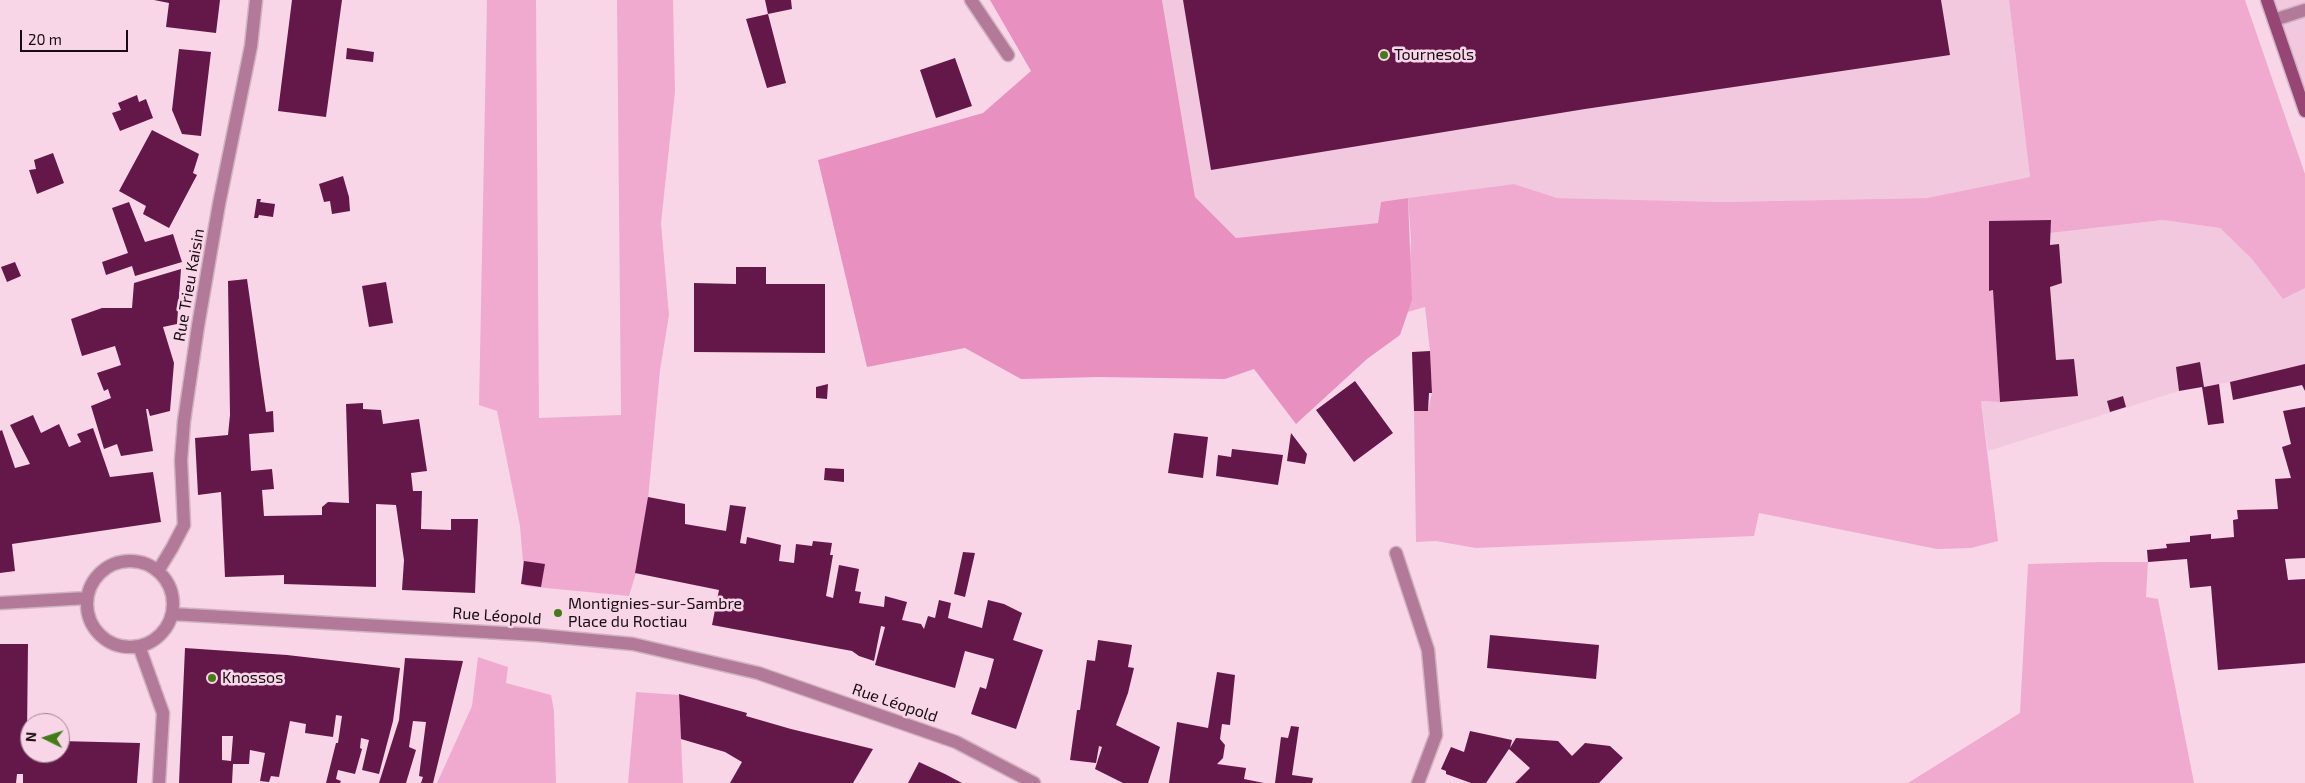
<!DOCTYPE html>
<meta charset="utf-8">
<style>
body{margin:0}
#map{position:relative;width:2305px;height:783px;overflow:hidden;background:#f8d6e7;font-family:"Exo 2",sans-serif}
canvas{display:block}
.north{position:absolute;left:20px;top:713px;width:50px;height:50px;box-sizing:border-box;background:#f8d6e7;border:1px solid #9e8692;border-radius:50%;rotate:274deg;font-size:14px;font-weight:700;line-height:20px;text-align:center;color:#180d13}
.north::after{content:'';display:block;margin:auto;width:18px;height:22px;background:#417c16;clip-path:polygon(50% 0,100% 100%,50% 72%,0 100%)}
.scale{position:absolute;left:20px;top:30px;width:108px;height:22px;box-sizing:border-box;border:2px solid #180d13;border-top:0;padding-left:6px;font-size:15px;line-height:18px;white-space:nowrap;color:#180d13;-webkit-text-stroke:4px #f8d6e7;paint-order:stroke}
</style>
<div id="map">
<canvas width="2305" height="783"></canvas>
<div class="north">N</div>
<div class="scale">20 m</div>
</div>
<script>
const ctx = document.querySelector('canvas').getContext('2d');
ctx.lineJoin = 'round';
function fillPath(path, color) {
  ctx.fillStyle = color;
  ctx.fill(path, 'evenodd');
}
function shape(rows) {
  const path = new Path2D();
  for (const r of rows) {
    if (r.length === 3) {
      path.moveTo(r[0] + r[2], r[1]);
      path.arc(r[0], r[1], r[2], 0, 2 * Math.PI);
      continue;
    }
    path.moveTo(r[0], r[1]);
    for (let i = 2; i < r.length; i += 2) path.lineTo(r[i], r[i + 1]);
  }
  return path;
}
function stroke(path, color, width, dash) {
  ctx.strokeStyle = color;
  ctx.lineWidth = width;
  ctx.lineCap = dash ? 'butt' : 'round';
  ctx.setLineDash(dash || []);
  ctx.stroke(path);
}
function drawText(font, color, halo, rows, align = 'center') {
  ctx.font = font + ' "Exo 2",sans-serif';
  ctx.lineWidth = 5;
  ctx.setLineDash([]);
  ctx.textBaseline = 'middle';
  ctx.strokeStyle = halo;
  ctx.fillStyle = color;
  for (const [text, x, y, turn = 0] of rows) {
    ctx.save();
    ctx.translate(x, y);
    ctx.rotate((+turn || 0) * Math.PI / 180);
    ctx.textAlign = isNaN(turn) ? turn : align;
    if (halo) ctx.strokeText(text, 0, 0);
    ctx.fillText(text, 0, 0);
    ctx.restore();
  }
}
const built = shape([
 [1162,0,2009,0,2030,177,1927,198,1723,202,1557,198,1514,184,1381,202,1378,223,1236,238,1195,197],
 [2272,0,2305,0,2305,97],
 [2051,220,2051,233,2163,220,2220,228,2251,258,2283,299,2305,288,2305,365,2230,382,2179,391,1988,451,1981,401,2000,402,1989,291,1989,221]
]);
const green = shape([
 [487,0,536,0,539,418,621,415,617,0,673,0,675,92,661,223,669,315,660,370,647,510,636,573,629,596,525,586,520,526,497,411,479,405],
 [2009,0,2245,0,2305,174,2305,288,2283,299,2251,258,2220,228,2163,220,2050,233,2051,220,1990,291,1993,290,1994,305,2000,402,1981,401,1998,541,1971,548,1937,549,1759,513,1754,536,1476,548,1436,541,1416,542,1414,411,1428,411,1432,393,1430,351,1425,307,1408,312,1411,239,1408,198,1514,184,1557,198,1723,202,1927,198,2030,177],
 [2102,562,2148,562,2146,597,2158,599,2194,783,1908,783,2020,713,2028,564],
 [478,657,508,667,506,683,551,695,554,711,556,783,437,783,472,706],
 [636,692,679,695,683,783,628,783]
]);
const forest = shape([
 [990,0,1162,0,1195,197,1236,238,1378,223,1381,202,1408,198,1412,300,1400,335,1367,359,1296,424,1254,369,1225,379,1100,377,1021,379,965,348,867,367,818,160,983,113,1031,71]
]);
const building = shape([
 [154,0,220,0,216,33,166,27,169,3],
 [292,0,342,0,326,117,278,111],
 [765,0,791,0,792,9,768,14,786,83,767,88,746,19,768,14],
 [1183,0,1941,0,1950,55,1585,109,1211,170],
 [347,48,374,52,373,62,346,59],
 [179,49,211,52,201,136,182,134,172,110],
 [955,58,972,106,936,118,920,70],
 [137,95,139,102,146,99,153,118,120,131,112,113,121,110,118,103],
 [152,130,199,154,193,173,197,175,169,228,143,214,146,206,119,191],
 [53,153,64,183,37,194,29,170,36,169,34,160],
 [343,176,349,197,350,211,332,214,330,201,324,202,319,184],
 [257,199,261,199,260,202,275,204,273,217,259,215,258,218,254,218],
 [129,202,145,242,173,234,182,262,135,276,132,266,106,275,102,262,128,253,112,208],
 [2051,220,2050,245,2059,244,2062,283,2050,287,2056,360,2074,359,2078,396,2000,402,1993,290,1989,291,1989,221],
 [15,262,21,276,7,282,1,267],
 [736,267,766,267,766,284,825,284,825,353,694,352,694,283,736,284],
 [181,269,177,324,163,327,174,363,170,411,150,416,148,409,146,409,153,451,121,456,117,444,104,449,91,406,111,398,108,389,104,391,97,373,121,365,115,346,82,356,71,319,102,308,132,308,134,283],
 [247,279,266,412,273,411,274,432,249,434,251,471,272,469,274,489,262,490,264,516,322,515,322,507,328,502,349,503,346,404,363,403,363,409,381,410,383,424,419,419,427,471,411,473,413,491,422,491,421,529,451,530,451,519,478,519,475,593,402,590,404,560,396,505,376,504,376,587,284,584,284,575,225,577,221,492,198,495,195,438,228,435,230,415,228,281],
 [386,282,393,323,369,327,362,286],
 [1430,351,1432,393,1429,393,1428,411,1414,411,1412,352],
 [2200,362,2204,387,2219,384,2224,423,2208,425,2202,387,2179,391,2176,367],
 [2305,364,2305,391,2302,385,2233,400,2230,382],
 [1355,381,1393,433,1354,462,1316,410],
 [828,384,827,399,816,398,816,387],
 [2123,396,2126,407,2110,412,2107,401],
 [2305,407,2305,558,2285,559,2288,580,2305,579,2305,663,2218,670,2211,586,2190,588,2187,559,2148,562,2147,550,2167,548,2166,544,2190,542,2190,536,2211,534,2211,539,2234,537,2233,520,2238,519,2237,510,2278,509,2275,479,2291,478,2282,447,2291,444,2283,411],
 [33,415,41,433,59,424,69,447,81,442,77,434,93,428,110,477,153,472,161,522,12,544,15,571,0,573,0,431,2,430,15,468,30,464,10,425],
 [1174,433,1208,437,1203,478,1168,473],
 [1291,433,1307,454,1305,464,1287,461],
 [1232,449,1283,455,1278,485,1216,476,1218,455,1231,457],
 [825,468,844,469,844,482,824,480],
 [648,497,685,504,685,524,726,531,730,505,746,507,740,543,746,544,747,537,781,545,779,561,794,563,796,544,812,546,813,541,832,543,830,555,833,555,826,596,833,598,839,565,859,569,855,591,861,592,859,603,884,607,885,596,907,602,902,620,921,624,924,629,928,616,935,618,939,600,951,603,948,618,982,628,988,600,1004,604,1022,613,1013,640,1043,650,1016,729,971,714,980,687,986,689,994,659,965,651,955,688,875,665,885,627,881,626,874,661,859,656,852,651,712,625,719,590,635,573],
 [963,552,975,553,965,597,954,594],
 [524,561,545,564,541,587,521,584],
 [1490,635,1599,645,1596,679,1487,668],
 [1098,640,1132,645,1128,667,1134,668,1128,693,1116,725,1160,747,1148,783,1123,783,1095,769,1102,747,1099,746,1096,763,1070,760,1077,710,1080,710,1087,660,1095,661],
 [0,644,28,644,27,734,27,740,30,740,30,753,60,753,60,741,140,743,137,783,23,783,23,774,17,774,16,783,0,783],
 [185,648,287,655,400,668,393,721,379,774,362,770,369,740,361,738,360,748,362,749,355,774,338,770,336,779,341,781,340,783,326,783,336,743,338,743,342,716,336,715,333,737,305,733,306,724,290,721,279,777,271,776,269,782,260,781,265,753,250,750,249,764,233,764,232,783,179,783],
 [222,736,233,736,231,761,222,760],
 [405,658,463,661,433,783,421,783,423,777,419,776,426,722,413,721,409,747,416,750,406,783,379,783,399,720],
 [1217,672,1235,675,1230,725,1222,724,1220,739,1225,745,1223,758,1217,764,1246,768,1244,779,1264,783,1169,783,1177,722,1208,728],
 [679,694,747,713,746,716,791,729,873,749,853,783,730,783,742,762,725,752,681,739],
 [1291,726,1299,727,1292,775,1313,778,1312,783,1275,783,1281,737,1288,738],
 [1470,731,1512,740,1510,748,1516,738,1558,741,1572,756,1585,743,1610,746,1623,758,1599,783,1515,783,1530,768,1509,749,1486,783,1471,783,1446,774,1446,771,1441,769,1451,747,1464,752],
 [919,762,945,774,962,783,908,783]
]);
const service = shape([
 [2274,20,2305,10],
 [1396,553,1428,650,1436,735,1418,783]
]);
const minor = shape([
 [971,0,1008,55],
 [130,604,43],
 [158,571,172,548,184,525,181,460,184,421,198,326,219,204,251,46,256,0],
 [0,603,87,598],
 [172,614,537,635,633,644,758,673,956,742,1034,783],
 [139,646,163,713,159,783]
]);
const secondary = shape([
 [2267,0,2305,111]
]);
const markers = [
 [1384,55,5,"#417c16"],
 [558,613,5,"#417c16"],
 [212,678,5,"#417c16"]
];
const poiNames = [
 ["Tournesols",1394,55],
 ["Montignies-sur-Sambre",568,604],
 ["Place du Roctiau",568,622],
 ["Knossos",222,678]
];
const streetNames = [
 ["Rue Trieu Kaisin",189,285,-80],
 ["Rue Léopold",497,616,4],
 ["Rue Léopold",895,703,19]
];
fillPath(built, '#f2c8de');
fillPath(green, '#f0aad0');
fillPath(forest, '#e891c1');
fillPath(building, '#641849');
stroke(service, '#d0b2c1', 15);
stroke(minor, '#d0b2c1', 15);
stroke(secondary, '#d0b2c1', 15);
stroke(service, '#b27998', 12);
stroke(minor, '#b27998', 12);
stroke(secondary, '#964575', 12);
for (const [x, y, r, color] of markers) {
  const dot = new Path2D();
  dot.arc(x, y, r, 0, 2 * Math.PI);
  ctx.fillStyle = color;
  ctx.fill(dot);
  stroke(dot, '#f8d6e7', 2);
}
drawText('16px', '#180d13', '#f8d6e7', poiNames, 'left');
drawText('16px', '#180d13', '#f8d6e7', streetNames);
</script>
